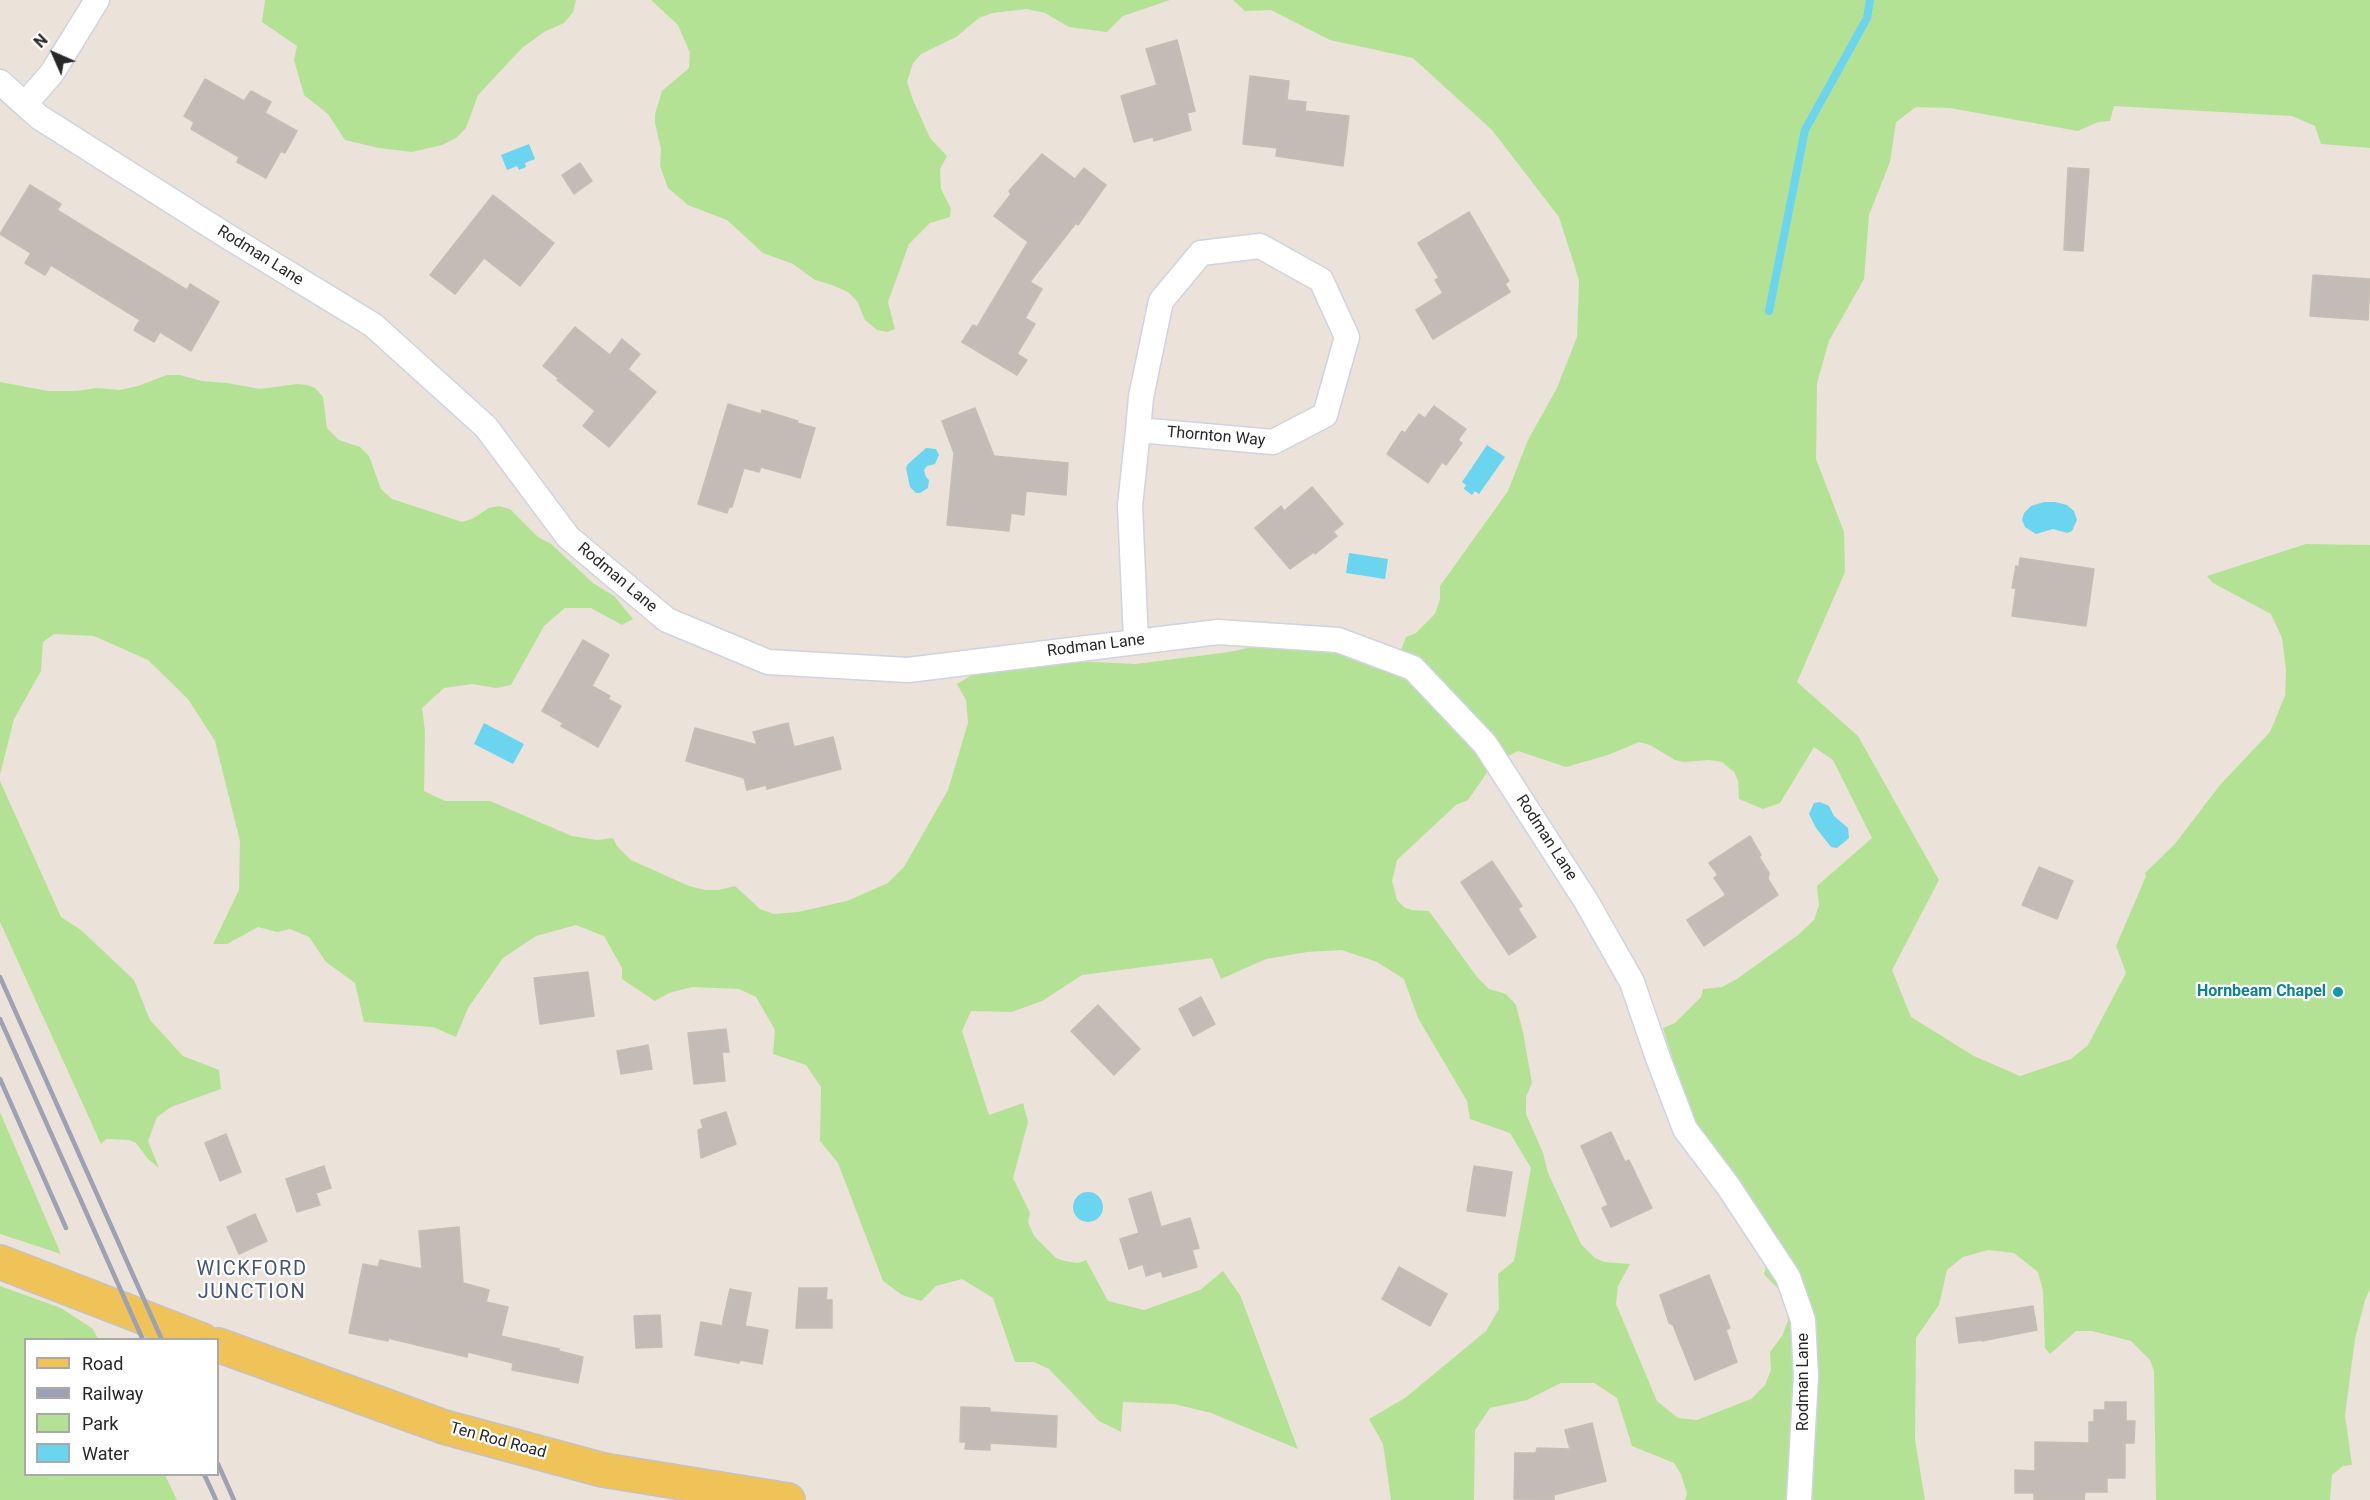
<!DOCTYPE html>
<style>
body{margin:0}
#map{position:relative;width:2370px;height:1500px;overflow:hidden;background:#ebe2d9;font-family:Roboto,sans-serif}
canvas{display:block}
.legend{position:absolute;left:24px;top:1338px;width:195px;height:138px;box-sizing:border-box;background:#fff;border:2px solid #a9a9a9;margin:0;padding:8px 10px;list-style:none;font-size:18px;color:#282828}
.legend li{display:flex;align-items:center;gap:12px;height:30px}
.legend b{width:30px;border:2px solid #a9a9a9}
.north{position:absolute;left:24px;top:24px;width:60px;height:60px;-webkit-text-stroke:4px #fff;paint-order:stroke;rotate:315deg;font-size:16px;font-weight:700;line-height:24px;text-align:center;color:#282828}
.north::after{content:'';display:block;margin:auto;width:21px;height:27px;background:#282828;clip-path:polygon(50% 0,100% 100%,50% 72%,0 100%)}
</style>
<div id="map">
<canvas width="2370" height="1500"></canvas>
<ul class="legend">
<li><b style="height:8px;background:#f0c359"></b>Road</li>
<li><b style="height:8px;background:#9ca1b3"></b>Railway</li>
<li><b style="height:16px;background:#b4e295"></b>Park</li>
<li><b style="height:16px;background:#6bd4ee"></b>Water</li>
</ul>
<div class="north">N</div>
</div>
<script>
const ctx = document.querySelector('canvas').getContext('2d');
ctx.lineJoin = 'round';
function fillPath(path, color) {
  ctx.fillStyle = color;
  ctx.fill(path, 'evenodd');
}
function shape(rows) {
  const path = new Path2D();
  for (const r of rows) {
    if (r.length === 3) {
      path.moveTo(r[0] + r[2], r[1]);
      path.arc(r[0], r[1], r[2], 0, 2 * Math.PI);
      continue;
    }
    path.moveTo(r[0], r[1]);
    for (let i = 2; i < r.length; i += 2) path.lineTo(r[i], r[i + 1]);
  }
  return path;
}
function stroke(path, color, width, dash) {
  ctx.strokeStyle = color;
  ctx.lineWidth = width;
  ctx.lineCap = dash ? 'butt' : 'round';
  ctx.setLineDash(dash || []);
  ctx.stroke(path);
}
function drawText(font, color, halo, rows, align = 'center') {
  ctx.font = font + ' Roboto,sans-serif';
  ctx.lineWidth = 4.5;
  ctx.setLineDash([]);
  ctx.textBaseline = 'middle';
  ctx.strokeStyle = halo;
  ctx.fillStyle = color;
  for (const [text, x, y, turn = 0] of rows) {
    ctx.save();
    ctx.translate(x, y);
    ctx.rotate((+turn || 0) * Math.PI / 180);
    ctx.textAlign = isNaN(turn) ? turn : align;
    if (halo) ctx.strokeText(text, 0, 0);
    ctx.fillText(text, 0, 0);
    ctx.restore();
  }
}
const green = shape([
 [265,0,576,0,573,12,564,23,544,32,522,48,478,95,466,128,456,138,442,145,412,152,379,148,345,140,328,114,304,95,294,60,297,46,262,22],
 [651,0,1170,0,1123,16,1107,32,1069,27,1045,13,1027,9,992,13,979,18,956,37,921,54,913,63,907,82,913,100,930,138,947,156,940,169,941,189,951,209,950,217,930,223,909,244,888,302,895,329,887,332,877,330,865,320,857,301,848,292,832,285,815,280,793,264,763,253,727,220,688,205,668,188,660,166,661,149,655,123,655,114,662,91,689,68,690,53,678,25],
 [1233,0,2370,0,2370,148,2321,144,2315,126,2292,116,2114,106,2110,121,2098,122,2078,131,1950,108,1916,107,1896,122,1890,162,1869,215,1864,279,1829,341,1817,383,1816,459,1844,532,1845,572,1797,682,1858,736,1939,880,1892,970,1911,1017,1974,1056,2020,1076,2071,1059,2088,1045,2126,973,2116,946,2146,876,2145,873,2174,845,2220,785,2270,732,2285,696,2286,670,2282,638,2271,614,2213,583,2207,576,2306,544,2370,545,2370,1289,2365,1300,2355,1339,2345,1415,2352,1465,2343,1466,2332,1475,2330,1500,2156,1500,2154,1371,2150,1360,2131,1341,2092,1331,2076,1331,2050,1354,2045,1348,2043,1291,2038,1272,2014,1253,1988,1250,1963,1257,1947,1270,1939,1305,1916,1338,1915,1440,1925,1500,1685,1500,1687,1494,1681,1474,1674,1463,1632,1446,1617,1398,1594,1383,1561,1383,1527,1400,1490,1408,1475,1430,1474,1500,1391,1500,1383,1444,1369,1419,1405,1398,1486,1331,1499,1309,1498,1274,1514,1261,1531,1168,1510,1133,1470,1119,1467,1101,1418,1018,1404,979,1377,962,1342,950,1307,952,1266,959,1221,979,1212,958,1082,975,1042,1001,1012,1012,971,1011,962,1031,989,1115,1023,1103,1028,1122,1013,1178,1030,1213,1028,1222,1034,1236,1056,1258,1064,1261,1078,1263,1086,1260,1108,1301,1144,1310,1200,1290,1223,1271,1240,1295,1298,1449,1211,1413,1174,1404,1123,1402,1121,1432,1099,1421,1049,1369,1034,1362,1015,1362,993,1298,962,1279,936,1286,921,1301,902,1295,883,1281,838,1163,820,1141,821,1087,806,1065,773,1054,775,1030,756,997,739,989,692,987,669,993,655,1001,622,979,622,968,604,936,576,925,536,936,503,958,468,1008,456,1037,433,1027,364,1022,355,983,326,962,309,937,290,929,277,932,258,927,227,944,213,944,239,890,240,841,215,741,188,699,148,660,94,636,54,634,43,642,41,671,14,719,0,775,0,382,48,391,76,391,97,388,120,390,138,386,167,375,180,375,202,381,227,383,260,389,297,384,307,385,315,388,323,397,327,428,339,440,360,447,369,456,381,489,392,499,462,522,472,519,489,508,499,506,510,509,538,537,551,544,593,583,614,596,633,619,622,625,591,608,565,608,544,626,511,685,496,688,472,684,444,688,422,708,425,731,424,791,445,801,490,801,572,836,597,840,613,838,617,846,631,860,689,886,705,890,719,890,735,886,760,909,774,914,798,912,847,901,888,883,904,867,948,790,968,723,966,700,957,684,972,675,1072,661,1136,664,1229,652,1271,643,1317,646,1356,656,1384,671,1397,661,1406,637,1416,633,1435,614,1440,599,1440,586,1508,491,1528,440,1557,388,1577,337,1579,280,1559,217,1492,130,1413,58,1330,40,1271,10,1245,11],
 [1639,742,1650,745,1675,760,1684,762,1709,760,1722,762,1734,772,1738,781,1739,799,1763,809,1780,803,1814,747,1833,760,1872,838,1817,886,1819,905,1814,920,1798,935,1737,979,1722,987,1703,989,1701,997,1675,1023,1663,1028,1691,1118,1767,1263,1764,1274,1782,1293,1786,1300,1788,1321,1782,1336,1770,1352,1771,1370,1765,1385,1751,1399,1697,1420,1678,1418,1657,1401,1616,1304,1618,1286,1630,1264,1604,1262,1595,1258,1581,1244,1548,1173,1543,1153,1526,1114,1526,1097,1532,1083,1523,1032,1516,1005,1506,994,1489,989,1477,977,1429,911,1411,910,1404,907,1397,900,1392,881,1397,860,1456,805,1468,800,1493,764,1518,751,1566,767,1608,755],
 [0,781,61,917,81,930,134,980,150,1020,183,1056,219,1070,221,1089,171,1107,157,1117,148,1141,159,1168,148,1159,136,1143,129,1140,106,1139,101,1144,0,922],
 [0,1112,61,1254,0,1234],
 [0,1286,61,1308,93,1329,98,1339,26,1340,26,1474,165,1475,177,1500,0,1500]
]);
const water = shape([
 [529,144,535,159,525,163,526,167,519,170,517,166,507,170,501,155],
 [1487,445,1505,457,1479,494,1475,491,1472,495,1464,489,1466,485,1462,482],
 [926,448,936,449,939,455,935,464,927,466,924,470,926,477,929,480,928,488,920,493,916,493,910,487,906,468,908,464],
 [2044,502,2055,502,2067,505,2074,511,2077,520,2072,531,2067,533,2053,529,2036,534,2025,527,2022,520,2024,513,2031,506],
 [1349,553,1388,559,1385,579,1346,573],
 [484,723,524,744,513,764,474,744],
 [1820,802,1829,806,1834,816,1848,828,1849,838,1837,848,1831,847,1816,828,1809,814,1814,803],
 [1088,1207,15]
]);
const stream = shape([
 [1769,311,1805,130,1867,18,1870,0]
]);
const building = shape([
 [1177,40,1195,111,1187,113,1191,130,1154,141,1153,137,1134,142,1121,96,1157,85,1146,49,1177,40],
 [1250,76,1289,81,1287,100,1306,102,1305,111,1349,116,1343,166,1276,156,1277,148,1243,144,1250,76],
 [205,79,244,101,251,91,271,102,265,113,297,131,285,153,281,151,266,178,237,162,239,157,191,129,194,122,184,116,205,79],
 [1042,154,1075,179,1084,168,1106,185,1078,225,1076,223,1030,282,1042,289,1025,318,1035,324,1017,354,1027,360,1017,375,962,342,973,325,977,327,1028,242,994,216,1011,194,1009,191,1042,154],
 [580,163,592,181,574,194,562,175,580,163],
 [2068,168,2089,169,2083,251,2064,250,2068,168],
 [30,185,61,204,57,210,187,290,190,284,219,302,191,351,160,332,154,342,134,330,140,320,51,265,45,275,25,263,31,253,0,234,30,185],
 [493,195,554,243,520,286,484,258,455,294,430,275,493,195],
 [1469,212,1509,281,1505,284,1510,292,1433,339,1416,310,1443,293,1435,280,1439,278,1418,243,1469,212],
 [2313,275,2370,279,2368,320,2310,316,2313,275],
 [575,327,610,355,622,339,640,354,628,369,656,392,609,447,583,426,595,411,557,380,559,379,543,366,575,327],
 [728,404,761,414,762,410,798,421,797,423,815,428,800,478,761,467,759,472,744,468,732,507,729,507,727,513,698,504,728,404],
 [1434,406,1466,429,1458,440,1462,443,1446,465,1442,462,1428,483,1387,454,1402,431,1405,433,1419,414,1425,418,1434,406],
 [975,408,994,456,1068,463,1066,495,1026,491,1024,515,1011,513,1009,531,947,525,954,453,942,421,975,408],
 [1312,487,1343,524,1333,532,1337,536,1315,554,1314,552,1290,569,1255,528,1281,506,1284,511,1312,487],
 [2020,558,2094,569,2086,626,2012,616,2016,588,2012,588,2016,566,2019,567,2020,558],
 [583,640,609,655,592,686,610,696,608,699,621,706,598,747,561,726,563,723,542,711,583,640],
 [788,723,794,747,833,737,841,769,767,789,766,785,747,790,744,778,686,761,695,728,757,745,753,732,788,723],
 [1750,836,1761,855,1759,857,1769,873,1768,879,1778,895,1704,946,1687,920,1726,895,1714,878,1718,875,1709,863,1750,836],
 [1492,861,1522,906,1518,909,1536,937,1509,955,1461,882,1492,861],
 [2039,867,2073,881,2057,919,2022,905,2039,867],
 [588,972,594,1016,540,1024,534,978,588,972],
 [1201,997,1215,1024,1193,1036,1179,1009,1201,997],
 [1098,1005,1140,1049,1114,1075,1071,1031,1098,1005],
 [726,1029,729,1052,722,1052,725,1081,694,1084,688,1033,726,1029],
 [648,1045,652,1069,621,1074,617,1051,648,1045],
 [726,1112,736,1144,701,1158,698,1130,703,1128,701,1120,726,1112],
 [1611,1132,1625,1162,1629,1160,1652,1208,1611,1227,1602,1208,1608,1205,1581,1146,1611,1132],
 [226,1134,241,1172,220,1181,205,1143,226,1134],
 [324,1166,331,1188,316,1193,320,1205,297,1212,286,1179,324,1166],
 [1474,1166,1512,1172,1505,1216,1467,1211,1474,1166],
 [1151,1192,1161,1227,1190,1218,1199,1248,1192,1250,1197,1267,1163,1277,1161,1271,1146,1276,1143,1264,1129,1269,1120,1239,1139,1233,1129,1199,1151,1192],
 [255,1214,267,1241,239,1254,227,1227,255,1214],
 [459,1227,463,1283,489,1290,486,1302,508,1307,501,1336,559,1349,559,1351,583,1357,578,1383,512,1370,513,1363,468,1352,467,1357,388,1338,388,1341,349,1333,363,1264,378,1267,380,1260,422,1269,419,1231,459,1227],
 [1399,1267,1447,1294,1430,1326,1382,1299,1399,1267],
 [1709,1275,1730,1328,1726,1330,1737,1362,1695,1380,1673,1325,1669,1323,1660,1295,1709,1275],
 [799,1288,827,1288,826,1300,832,1300,832,1328,796,1328,799,1288],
 [730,1289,751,1293,745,1326,768,1330,762,1364,740,1360,739,1363,695,1355,701,1322,722,1326,730,1289],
 [2033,1306,2037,1330,1982,1341,1982,1340,1959,1343,1956,1318,2033,1306],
 [660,1315,662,1347,636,1348,634,1316,660,1315],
 [2105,1402,2126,1402,2126,1421,2135,1421,2134,1443,2125,1443,2125,1478,2107,1478,2107,1492,2085,1492,2084,1500,2034,1500,2034,1493,2015,1493,2015,1470,2035,1471,2035,1442,2089,1443,2089,1422,2094,1422,2094,1410,2105,1410,2105,1402],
 [961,1407,990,1408,990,1412,1057,1416,1056,1447,990,1443,990,1450,965,1449,966,1442,960,1442,961,1407],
 [1592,1423,1606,1481,1554,1495,1554,1500,1514,1499,1515,1453,1536,1453,1537,1448,1570,1449,1565,1430,1592,1423]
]);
const minor = shape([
 [0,82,39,117,227,236,373,325,486,427,568,537,667,620,768,662,908,670,1218,632,1338,640,1413,668,1485,744,1586,901,1632,982,1658,1058,1685,1129,1728,1186,1788,1277,1803,1320,1806,1376,1799,1500],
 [25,104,52,73,97,0],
 [1136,640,1130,506,1138,430,1141,397,1161,301,1201,253,1260,246,1321,280,1347,337,1325,415,1273,442,1138,430]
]);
const primary = shape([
 [0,1262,202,1340],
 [218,1345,444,1427,603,1470,788,1500]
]);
const rail = shape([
 [0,977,162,1340],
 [0,1019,143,1340],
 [0,1079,66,1228],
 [218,1464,234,1500],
 [204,1474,216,1500]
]);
const markers = [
 [2338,992,6,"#0f9aa8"]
];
const streetNames = [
 ["Rodman Lane",260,256,32],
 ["Thornton Way",1216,437,5],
 ["Rodman Lane",617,578,40],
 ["Rodman Lane",1096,646,-7],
 ["Rodman Lane",1546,838,57],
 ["Rodman Lane",1804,1382,-90],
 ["Ten Rod Road",498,1441,15]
];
const cultureNames = [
 ["Hornbeam Chapel",2326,992]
];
const quarterNames = [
 ["WICKFORD",252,1270],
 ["JUNCTION",252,1293]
];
fillPath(green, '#b4e295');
fillPath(water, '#6bd4ee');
stroke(stream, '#6bd4ee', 8);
fillPath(building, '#c3bcb6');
stroke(building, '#c6beb3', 1.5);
stroke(minor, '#cfd3e1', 27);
stroke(primary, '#c3c3c3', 36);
stroke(minor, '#fff', 24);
stroke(primary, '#f0c359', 33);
stroke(rail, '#9ca1b3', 4.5);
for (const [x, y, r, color] of markers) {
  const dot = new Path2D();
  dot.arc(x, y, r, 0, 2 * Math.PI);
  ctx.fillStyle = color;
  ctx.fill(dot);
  stroke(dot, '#fff', 2);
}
drawText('16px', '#282828', '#fff', streetNames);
drawText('bold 16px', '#0d838f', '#fff', cultureNames, 'right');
ctx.letterSpacing = '1.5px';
drawText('20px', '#495478', '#fff', quarterNames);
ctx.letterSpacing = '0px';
</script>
